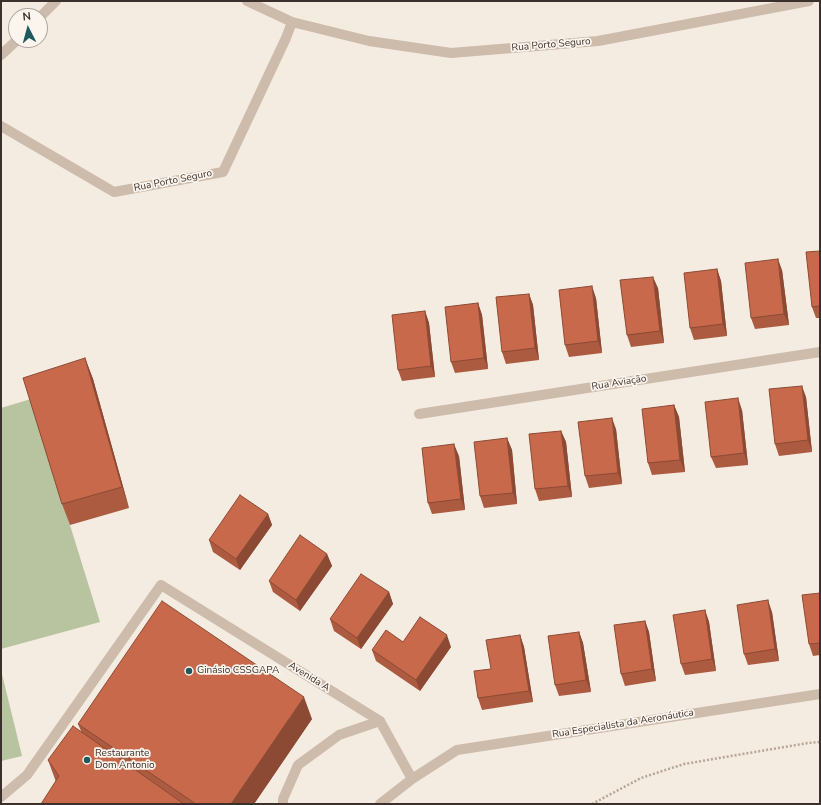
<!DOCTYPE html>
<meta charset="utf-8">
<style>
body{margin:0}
#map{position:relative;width:821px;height:805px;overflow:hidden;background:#f4ebe1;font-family:"Nunito Sans",sans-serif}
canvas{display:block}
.frame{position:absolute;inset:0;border:2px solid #3b302b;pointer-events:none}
.north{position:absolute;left:8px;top:8px;width:40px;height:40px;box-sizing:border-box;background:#fbf5ee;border:1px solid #aea6a0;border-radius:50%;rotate:354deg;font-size:11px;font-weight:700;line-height:16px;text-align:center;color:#3b302b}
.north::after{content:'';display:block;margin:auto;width:14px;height:18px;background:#1f5a5e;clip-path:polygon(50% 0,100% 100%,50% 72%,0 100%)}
</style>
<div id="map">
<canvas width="821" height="805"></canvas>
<div class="frame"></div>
<div class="north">N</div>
</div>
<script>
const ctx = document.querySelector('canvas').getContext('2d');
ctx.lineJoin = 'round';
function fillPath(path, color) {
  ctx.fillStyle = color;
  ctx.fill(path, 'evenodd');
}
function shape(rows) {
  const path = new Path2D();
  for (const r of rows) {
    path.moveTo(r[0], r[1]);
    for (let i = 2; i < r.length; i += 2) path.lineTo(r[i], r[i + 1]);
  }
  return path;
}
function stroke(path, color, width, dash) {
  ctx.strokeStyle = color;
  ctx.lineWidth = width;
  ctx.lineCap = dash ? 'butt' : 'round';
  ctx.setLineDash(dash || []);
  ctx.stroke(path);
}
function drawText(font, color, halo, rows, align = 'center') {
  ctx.font = font + ' "Nunito Sans",sans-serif';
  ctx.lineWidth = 3.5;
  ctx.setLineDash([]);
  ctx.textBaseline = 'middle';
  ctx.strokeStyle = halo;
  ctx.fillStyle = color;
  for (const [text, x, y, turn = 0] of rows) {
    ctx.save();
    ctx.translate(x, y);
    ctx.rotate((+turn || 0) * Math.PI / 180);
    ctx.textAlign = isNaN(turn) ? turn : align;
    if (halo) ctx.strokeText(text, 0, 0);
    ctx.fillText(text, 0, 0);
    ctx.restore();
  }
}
const green = shape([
 [31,399,100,622,1,649,1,408],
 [1,670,22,756,1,761]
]);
const path = shape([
 [592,804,641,778,684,764,808,743,820,742]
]);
const lane = shape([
 [283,804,283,799,298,765,339,735,380,721]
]);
const street = shape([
 [247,1,292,22,369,41,451,53,598,41,809,1],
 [40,17,56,1],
 [1,55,17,40],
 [1,126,114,192,223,172,286,38,292,22],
 [419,414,820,352],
 [1,797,27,775,161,585,380,721,412,779],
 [380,804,412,779,457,750,820,694]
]);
const wall = shape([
 [820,251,820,318,816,318,812,307],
 [717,269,721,281,727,336,694,340,690,328],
 [782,270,789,325,755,329,751,318],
 [658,288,664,343,631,347,627,335],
 [529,294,533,305,539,360,506,364,502,352],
 [596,298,602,353,569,357,565,345],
 [478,303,482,315,488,369,455,373,451,362],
 [425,311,429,323,435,377,402,381,398,370],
 [85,358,93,379,129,508,70,525,62,504],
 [806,397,812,452,779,456,775,444],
 [674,405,679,417,685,472,652,475,648,463],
 [742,410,748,465,716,468,711,457],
 [616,429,622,484,589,488,585,476],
 [561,431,566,442,572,497,539,501,535,489],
 [507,438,512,450,517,504,484,508,480,496],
 [459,456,465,510,432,514,428,503],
 [268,514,272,525,240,570,213,552,209,540],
 [327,554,332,566,300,611,273,592,269,581],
 [389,592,393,604,361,649,334,631,330,619],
 [820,593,820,655,813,656,809,644],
 [705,610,709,622,716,671,685,675,681,664],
 [772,612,779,661,748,665,744,654],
 [645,621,649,632,656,681,625,686,621,674],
 [579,632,583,643,591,692,559,696,555,685],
 [520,635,524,647,533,702,482,710,478,698,491,669],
 [451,647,420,691,376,661,372,650],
 [312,719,254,804,41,804,56,782,48,760,81,731,78,724]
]);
const shadedWall = shape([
 [778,259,782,270,789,325,784,314],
 [717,269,721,281,727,336,723,324],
 [653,277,658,288,664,343,660,331],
 [592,286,596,298,602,353,598,341],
 [529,294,533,305,539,360,535,348],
 [478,303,482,315,488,369,484,358],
 [425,311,429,323,435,377,431,366],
 [85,358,93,379,129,508,122,487],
 [802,386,806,397,812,452,808,440],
 [738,398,742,410,748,465,744,453],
 [674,405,679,417,685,472,680,460],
 [612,418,616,429,622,484,618,473],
 [561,431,566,442,572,497,568,486],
 [507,438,512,450,517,504,513,493],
 [454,444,459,456,465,510,461,499],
 [268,514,272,525,240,570,236,559],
 [327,554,332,566,300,611,296,600],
 [389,592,393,604,361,649,357,638],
 [768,600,772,612,779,661,775,649],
 [705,610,709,622,716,671,712,659],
 [645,621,649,632,656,681,652,669],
 [579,632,583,643,591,692,586,680],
 [447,635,451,647,420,691,416,680],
 [520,635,524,647,533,702,529,691],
 [304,697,312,719,254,804,231,804]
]);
const building = shape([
 [820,251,820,306,812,307,806,252,820,251],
 [778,259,784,314,751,318,745,263,778,259],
 [717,269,723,324,690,328,684,273,717,269],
 [653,277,660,331,627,335,620,280,653,277],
 [592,286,598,341,565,345,559,290,592,286],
 [529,294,535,348,502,352,496,297,529,294],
 [478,303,484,358,451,362,445,307,478,303],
 [425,311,431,366,398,370,392,315,425,311],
 [85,358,122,487,62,504,23,378,85,358],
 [802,386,808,440,775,444,769,389,802,386],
 [738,398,744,453,711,457,705,402,738,398],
 [674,405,680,460,648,463,642,409,674,405],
 [612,418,618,473,585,476,578,422,612,418],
 [561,431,568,486,535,489,529,434,561,431],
 [507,438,513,493,480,496,474,442,507,438],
 [454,444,461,499,428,503,422,448,454,444],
 [240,495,268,514,236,559,209,540,240,495],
 [300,535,327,554,296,600,269,581,300,535],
 [361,574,389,592,357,638,330,619,361,574],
 [820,593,820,643,809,644,802,595,820,593],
 [768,600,775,649,744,654,737,605,768,600],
 [162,601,304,697,231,804,196,804,78,724,162,601],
 [705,610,712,659,681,664,673,615,705,610],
 [420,617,447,635,416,680,372,650,386,630,403,642,420,617],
 [645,621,652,669,621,674,614,625,645,621],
 [579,632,586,680,555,685,548,636,579,632],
 [520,635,529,691,478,698,474,671,491,669,486,640,520,635],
 [73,726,184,804,41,804,59,776,48,760,73,726]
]);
const markers = [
 [189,671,4,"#1f5a5e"],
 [87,760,4,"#1f5a5e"]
];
const streetNames = [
 ["Rua Porto Seguro",551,45,-5],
 ["Rua Porto Seguro",173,181,-11],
 ["Rua Aviação",619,383,-9],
 ["Avenida A",309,677,32],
 ["Rua Especialista da Aeronáutica",623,724,-9]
];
const poiNames = [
 ["Ginásio CSSGAPA",197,671],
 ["Restaurante",95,754],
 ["Dom Antonio",95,766]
];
fillPath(green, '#b8c4a0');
stroke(path, '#b9a596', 2.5, [2, 2]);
stroke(lane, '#cdbbac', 10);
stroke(street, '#cdbbac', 10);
fillPath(wall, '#ac5a40');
fillPath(shadedWall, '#8c4a34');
fillPath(building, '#c8694b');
stroke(building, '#8c4a34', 1);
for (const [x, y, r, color] of markers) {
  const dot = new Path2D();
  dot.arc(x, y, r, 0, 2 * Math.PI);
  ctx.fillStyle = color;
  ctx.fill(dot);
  stroke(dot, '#fbf5ee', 1.5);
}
drawText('10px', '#3b302b', '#fbf5ee', streetNames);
drawText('10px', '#3b302b', '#fbf5ee', poiNames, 'left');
</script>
